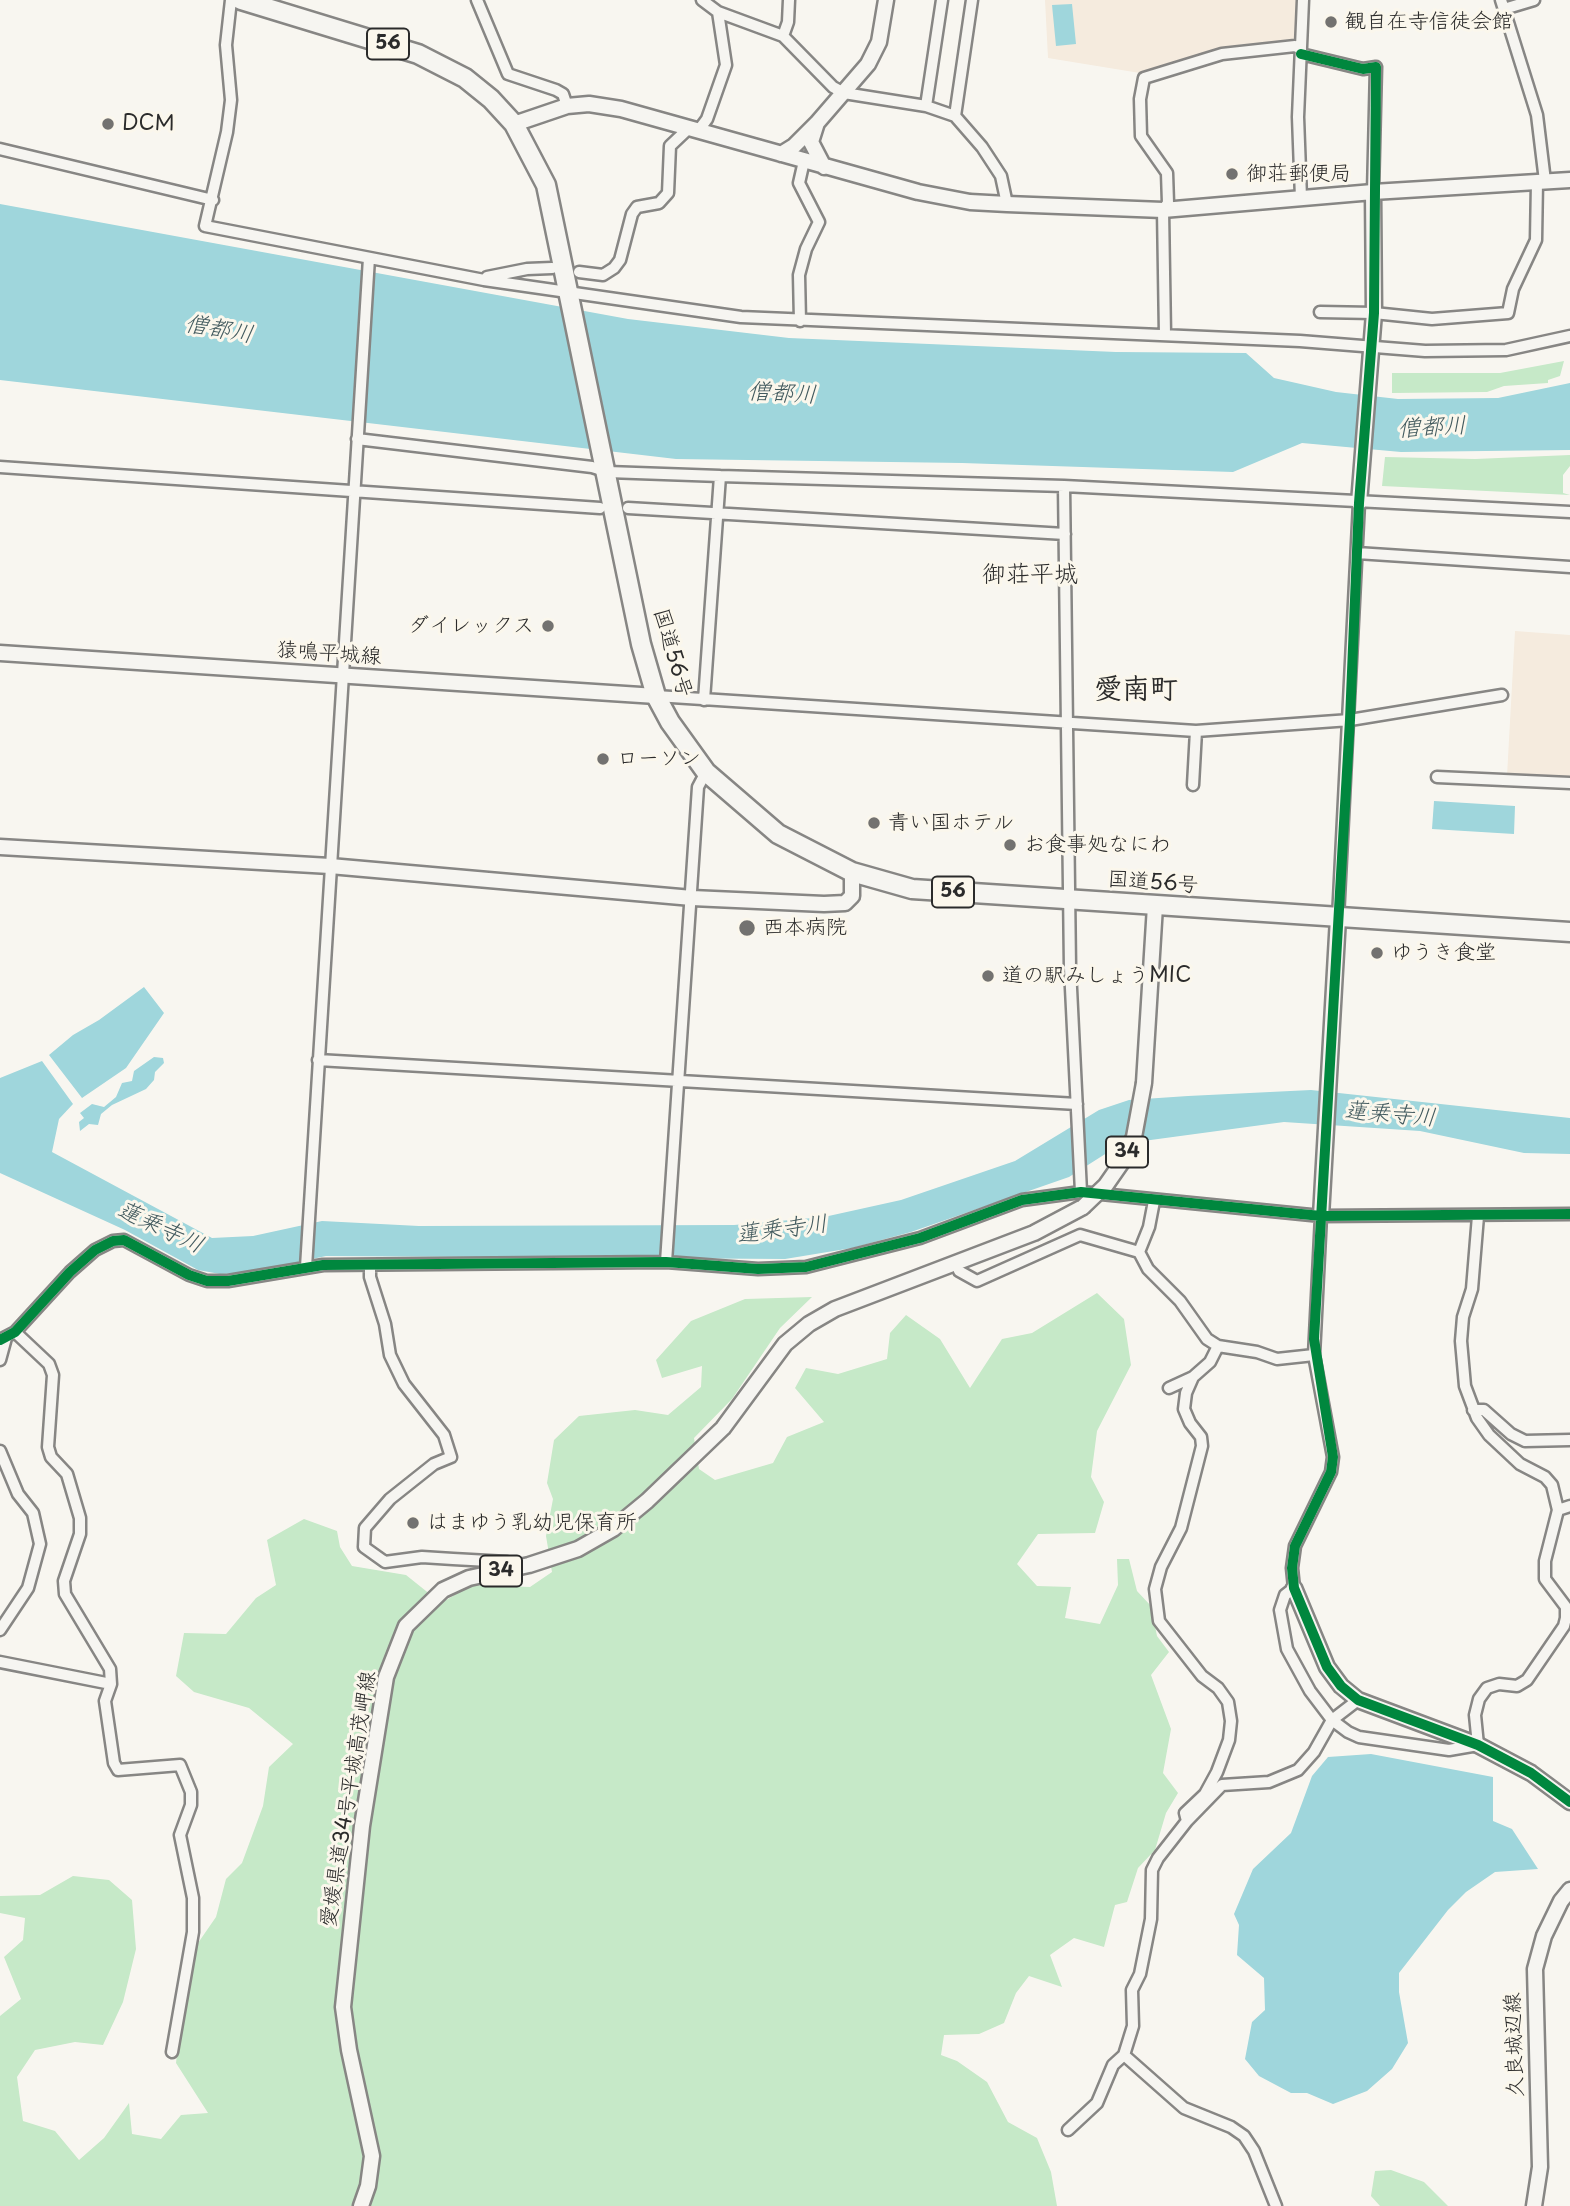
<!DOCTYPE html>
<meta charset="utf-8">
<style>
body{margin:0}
canvas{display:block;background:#f8f6f0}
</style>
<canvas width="1570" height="2206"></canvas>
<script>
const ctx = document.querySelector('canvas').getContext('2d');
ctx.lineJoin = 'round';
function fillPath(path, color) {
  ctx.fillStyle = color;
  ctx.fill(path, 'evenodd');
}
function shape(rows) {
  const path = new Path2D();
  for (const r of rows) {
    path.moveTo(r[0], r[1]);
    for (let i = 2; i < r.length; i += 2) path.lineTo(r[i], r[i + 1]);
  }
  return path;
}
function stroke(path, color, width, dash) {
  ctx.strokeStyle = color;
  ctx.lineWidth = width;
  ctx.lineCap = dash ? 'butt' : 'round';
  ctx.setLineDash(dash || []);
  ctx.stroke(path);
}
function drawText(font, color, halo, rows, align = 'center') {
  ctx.font = font + ' "Playpen Sans","Klee One",sans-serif';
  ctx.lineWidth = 6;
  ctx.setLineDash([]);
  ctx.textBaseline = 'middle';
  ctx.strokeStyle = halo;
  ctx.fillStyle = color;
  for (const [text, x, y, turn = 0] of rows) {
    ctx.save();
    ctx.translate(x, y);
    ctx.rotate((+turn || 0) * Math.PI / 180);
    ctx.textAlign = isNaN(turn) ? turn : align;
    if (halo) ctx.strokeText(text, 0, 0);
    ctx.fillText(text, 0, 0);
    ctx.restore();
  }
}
const built = shape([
 [1045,0,1298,0,1298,39,1294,43,1242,44,1146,74,1048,58],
 [1515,631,1570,635,1570,780,1507,776]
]);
const green = shape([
 [1564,361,1560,376,1548,380,1548,383,1504,386,1487,392,1392,393,1392,373,1500,373],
 [1570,455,1570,466,1563,475,1563,493,1570,495,1382,486,1385,457,1475,459],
 [1097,1293,1124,1319,1131,1365,1097,1431,1091,1477,1104,1502,1095,1533,1038,1534,1017,1564,1037,1586,1071,1587,1065,1618,1100,1624,1118,1585,1117,1559,1129,1559,1137,1591,1151,1606,1157,1636,1169,1652,1151,1675,1171,1729,1163,1773,1178,1793,1166,1813,1155,1850,1138,1868,1127,1902,1115,1905,1104,1947,1074,1938,1050,1955,1062,1987,1029,1976,1016,1993,1004,2023,979,2034,944,2035,941,2055,957,2061,987,2082,1008,2122,1037,2138,1051,2172,1057,2206,0,2206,0,2016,21,1999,4,1957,23,1940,25,1918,0,1913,0,1896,40,1895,73,1876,109,1880,132,1900,136,1949,123,2002,103,2045,75,2042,35,2050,17,2077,23,2121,55,2131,79,2160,104,2138,129,2103,132,2134,161,2139,181,2115,208,2113,176,2063,189,1956,216,1917,226,1879,242,1863,263,1806,269,1767,293,1744,249,1708,194,1692,176,1676,184,1633,226,1634,256,1598,276,1585,267,1540,304,1519,337,1531,340,1547,352,1566,406,1575,441,1603,472,1585,530,1587,552,1572,546,1536,553,1499,547,1483,554,1440,579,1416,635,1410,668,1415,701,1387,702,1366,662,1378,656,1360,691,1321,745,1299,812,1297,780,1328,732,1399,694,1438,699,1469,715,1480,773,1463,787,1437,824,1422,795,1388,806,1368,838,1374,887,1359,890,1333,906,1315,940,1339,970,1388,1002,1339,1032,1333],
 [1391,2170,1424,2182,1448,2206,1380,2206,1371,2196,1375,2171]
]);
const water = shape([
 [1072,4,1076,44,1056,46,1052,5],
 [0,204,628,319,789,338,1116,352,1246,353,1274,378,1336,392,1398,399,1498,398,1570,383,1570,450,1401,452,1302,443,1233,472,962,463,676,459,0,380],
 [1434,801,1515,806,1514,834,1432,829],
 [144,987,164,1013,126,1068,82,1098,49,1055,73,1035,99,1020],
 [154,1057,163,1058,164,1063,155,1072,154,1080,146,1089,112,1105,101,1114,98,1125,89,1124,80,1131,79,1122,84,1118,80,1113,92,1104,104,1107,116,1097,122,1083,132,1081,134,1071],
 [42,1061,73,1104,59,1119,52,1152,212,1238,253,1236,322,1221,419,1226,734,1225,824,1217,901,1200,1015,1161,1099,1110,1129,1100,1188,1096,1311,1090,1570,1118,1570,1154,1524,1153,1420,1131,1284,1122,1121,1144,1069,1177,911,1232,852,1248,785,1259,326,1256,247,1273,220,1274,198,1270,125,1230,0,1173,0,1078],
 [1371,1754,1493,1777,1493,1821,1512,1829,1538,1869,1495,1872,1466,1892,1448,1910,1399,1973,1399,1992,1408,2043,1392,2069,1367,2091,1333,2104,1307,2093,1291,2093,1259,2076,1245,2059,1252,2022,1265,2010,1264,1978,1237,1955,1239,1925,1234,1914,1253,1869,1291,1833,1312,1776,1328,1757]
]);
const street = shape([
 [231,0,226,45,231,100,227,132,205,226,484,280,741,317,1300,341,1425,351,1506,350,1570,336],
 [477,0,508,74,556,90,563,94,567,106],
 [702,0,718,12,783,36,833,87,844,93,926,106,955,116,982,147,1001,176,1007,204],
 [1501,0,1537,115,1545,181],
 [1504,9,1534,0],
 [783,36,788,22,789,0],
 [1301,54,1363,69,1376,67,1373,192],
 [926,106,942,0],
 [955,116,972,0],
 [698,131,707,119,726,65,718,12],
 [0,149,213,200],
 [1301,198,1298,117,1303,0],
 [579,272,603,275,614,268,620,260,632,214,637,207,659,203,668,193,670,146,689,128],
 [487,277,527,269,552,268],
 [1320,312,1374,313,1432,319,1508,313,1513,289,1536,240,1537,182],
 [800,321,799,275,806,249,819,222,799,183,804,161],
 [1165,335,1163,210,1168,203,1167,173,1141,136,1140,99,1144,78,1222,54,1295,46,1301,49],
 [357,439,592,467,608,472,720,476],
 [0,467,600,508],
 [1064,486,1070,968,1081,1192],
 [628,508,1065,534],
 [1357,553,1570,567],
 [656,696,1196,731,1350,720,1502,695],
 [704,700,720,476,1064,486,1570,512],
 [1437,777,1570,783],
 [1193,785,1196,731],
 [1338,918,1359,503],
 [318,1060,1077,1104],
 [1154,1201,1149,1227,1139,1252,1148,1269,1180,1301,1207,1339,1218,1346,1257,1352,1277,1359,1314,1355],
 [1321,1216,1314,1355,1333,1457,1331,1472,1295,1546,1292,1568,1294,1588,1285,1595,1280,1610,1287,1649,1310,1691,1332,1720,1348,1732,1359,1737,1449,1750,1478,1745,1475,1715,1479,1699,1487,1688,1499,1684,1517,1686,1527,1680,1564,1626,1566,1618,1566,1607,1545,1579,1545,1561,1558,1510,1552,1485,1545,1477,1520,1464,1489,1435,1477,1418,1465,1386,1461,1341,1463,1317,1472,1289,1478,1216],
 [666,1262,698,787,706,772],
 [370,1265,370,1277,385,1324,390,1355,404,1384,444,1435,451,1457,434,1464,390,1499,365,1528,364,1547,385,1562,422,1557,453,1559,507,1562,512,1568],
 [306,1267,369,258],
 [959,1271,977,1281,1080,1235,1139,1252],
 [15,1332,49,1364,53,1375,48,1447,51,1457,67,1474,80,1518,80,1534,64,1581,65,1594,110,1669,111,1684,105,1701,114,1763,118,1770,180,1765,191,1792,191,1805,180,1835,193,1898,193,1932,172,2052],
 [0,1340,15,1332,70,1272,95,1250,113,1241,124,1240,189,1275,207,1281,228,1281,323,1265,666,1262,758,1269,806,1267,920,1238,1022,1200,1081,1192,1321,1216,1570,1214],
 [0,1360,6,1338],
 [1169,1388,1193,1377,1210,1362,1218,1346],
 [1473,1410,1484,1410,1511,1434,1525,1441,1570,1440],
 [0,1451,18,1494,33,1513,40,1544,28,1588,0,1630],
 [1558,1510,1570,1506],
 [0,1662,111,1684],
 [1187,1821,1185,1813,1205,1794,1217,1772,1229,1740,1231,1721,1228,1702,1218,1688,1202,1676,1159,1621,1155,1589,1161,1567,1181,1528,1202,1446,1201,1437,1190,1423,1184,1409,1186,1393,1193,1377],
 [1124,2055,1184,2108,1231,2127,1244,2136,1254,2151,1276,2206],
 [1068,2130,1097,2103,1113,2065,1124,2055,1133,2026,1132,1990,1140,1974,1151,1919,1152,1870,1158,1858,1187,1821,1222,1785,1269,1782,1298,1770,1314,1752,1332,1720,1358,1700]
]);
const secondary = shape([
 [817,123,868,64,879,42,886,0],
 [514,124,567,106,589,104,621,109,918,192,970,202,1007,204,1163,210,1373,192,1570,180],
 [781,154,794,146,817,123,811,142,824,167],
 [1359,503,1374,313,1373,192],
 [0,653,656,696],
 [0,847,330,866,692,898,824,904,845,903,852,896,852,872],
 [1321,1216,1338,918],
 [1294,1588,1327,1667,1341,1686,1358,1700,1478,1745,1531,1773,1570,1802],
 [1534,2206,1540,2167,1535,1969,1544,1936,1561,1901,1570,1890]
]);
const primary = shape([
 [1144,1083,1155,906],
 [361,2206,368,2186,372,2156,349,2050,343,2007,362,1826,381,1708,386,1677,406,1626,443,1590,469,1578,529,1565,578,1549,613,1529,647,1501,723,1428,785,1344,809,1324,835,1309,1034,1233,1083,1207]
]);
const highway = shape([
 [241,0,418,54,465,78,491,99,514,124,546,185,641,644,656,696,670,722,706,772,778,834,852,872,912,889,1570,932]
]);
const primaryBridge = shape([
 [1083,1207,1106,1185,1122,1162,1134,1137,1144,1083]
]);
const cycleway = shape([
 [1301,54,1363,69,1376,67,1374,313,1359,503,1350,720,1314,1339,1333,1457,1331,1472,1295,1546,1292,1568,1294,1588,1327,1667,1341,1686,1358,1700,1478,1745,1531,1773,1570,1802],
 [0,1340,15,1332,70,1272,95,1250,113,1241,124,1240,189,1275,207,1281,228,1281,323,1265,666,1262,758,1269,806,1267,920,1238,1022,1200,1081,1192,1321,1216,1570,1214]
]);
const markers = [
 [1331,22,7,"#737270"],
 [108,124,7,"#737270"],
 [1232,174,7,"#737270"],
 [548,626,7,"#737270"],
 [603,759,7,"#737270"],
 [874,823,7,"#737270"],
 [1010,845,7,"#737270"],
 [747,928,9,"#737270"],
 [1377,953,7,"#737270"],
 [988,976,7,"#737270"],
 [413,1523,7,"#737270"]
];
const shields = [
 [388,44,42],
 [953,892,42],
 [1127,1152,42],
 [501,1571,42]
];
const shieldNames = [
 ["56",388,44],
 ["56",953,892],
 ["34",1127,1152],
 ["34",501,1571]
];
const poiNames = [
 ["観自在寺信徒会館",1345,22],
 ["DCM",122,124],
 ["御荘郵便局",1246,174],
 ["ダイレックス",534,626,"right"],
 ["ローソン",617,759],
 ["青い国ホテル",888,823],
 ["お食事処なにわ",1024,845],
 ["西本病院",763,928],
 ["ゆうき食堂",1391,953],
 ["道の駅みしょうMIC",1002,976],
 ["はまゆう乳幼児保育所",427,1523]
];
const streetNames = [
 ["国道56号",672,653,74],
 ["猿鳴平城線",329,654,4],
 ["国道56号",1153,883,4],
 ["愛媛県道34号平城高茂岬線",349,1799,-81],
 ["久良城辺線",1515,2045,-92]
];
const waterNames = [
 ["僧都川",219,330,10],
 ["僧都川",782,394,3],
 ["僧都川",1432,428,-3],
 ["蓮乗寺川",1390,1115,5],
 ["蓮乗寺川",160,1228,25],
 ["蓮乗寺川",782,1230,-7]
];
const quarterNames = [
 ["御荘平城",1030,575]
];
const districtNames = [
 ["愛南町",1136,690]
];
fillPath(built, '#f5ebde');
fillPath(green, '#c6e9c8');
fillPath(water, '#9fd6dc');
stroke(street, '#878684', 15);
stroke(secondary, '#878684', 19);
stroke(primary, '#878684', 19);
stroke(highway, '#878684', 23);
stroke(street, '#f6f5f1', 10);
stroke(secondary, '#f6f5f1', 14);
stroke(primary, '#f6f5f1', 14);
stroke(highway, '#f6f5f1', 18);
stroke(primaryBridge, '#878684', 19, []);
stroke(primaryBridge, '#f6f5f1', 14);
stroke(cycleway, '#00873e', 10);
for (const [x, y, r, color] of markers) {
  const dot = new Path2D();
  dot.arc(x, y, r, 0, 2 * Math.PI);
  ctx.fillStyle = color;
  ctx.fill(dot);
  stroke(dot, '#fbf7ec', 2.5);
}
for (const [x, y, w] of shields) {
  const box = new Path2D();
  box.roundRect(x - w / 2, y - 15.5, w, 31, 5);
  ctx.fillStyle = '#fbf7ec';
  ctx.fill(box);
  stroke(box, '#2b2b2b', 2);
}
drawText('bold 19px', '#2b2b2b', null, shieldNames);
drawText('21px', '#2b2b2b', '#fbf7ec', poiNames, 'left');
drawText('21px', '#2b2b2b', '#fbf7ec', streetNames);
drawText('italic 23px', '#425a5e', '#fbf7ec', waterNames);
drawText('24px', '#2b2b2b', '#fbf7ec', quarterNames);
drawText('bold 28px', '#2b2b2b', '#fbf7ec', districtNames);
</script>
